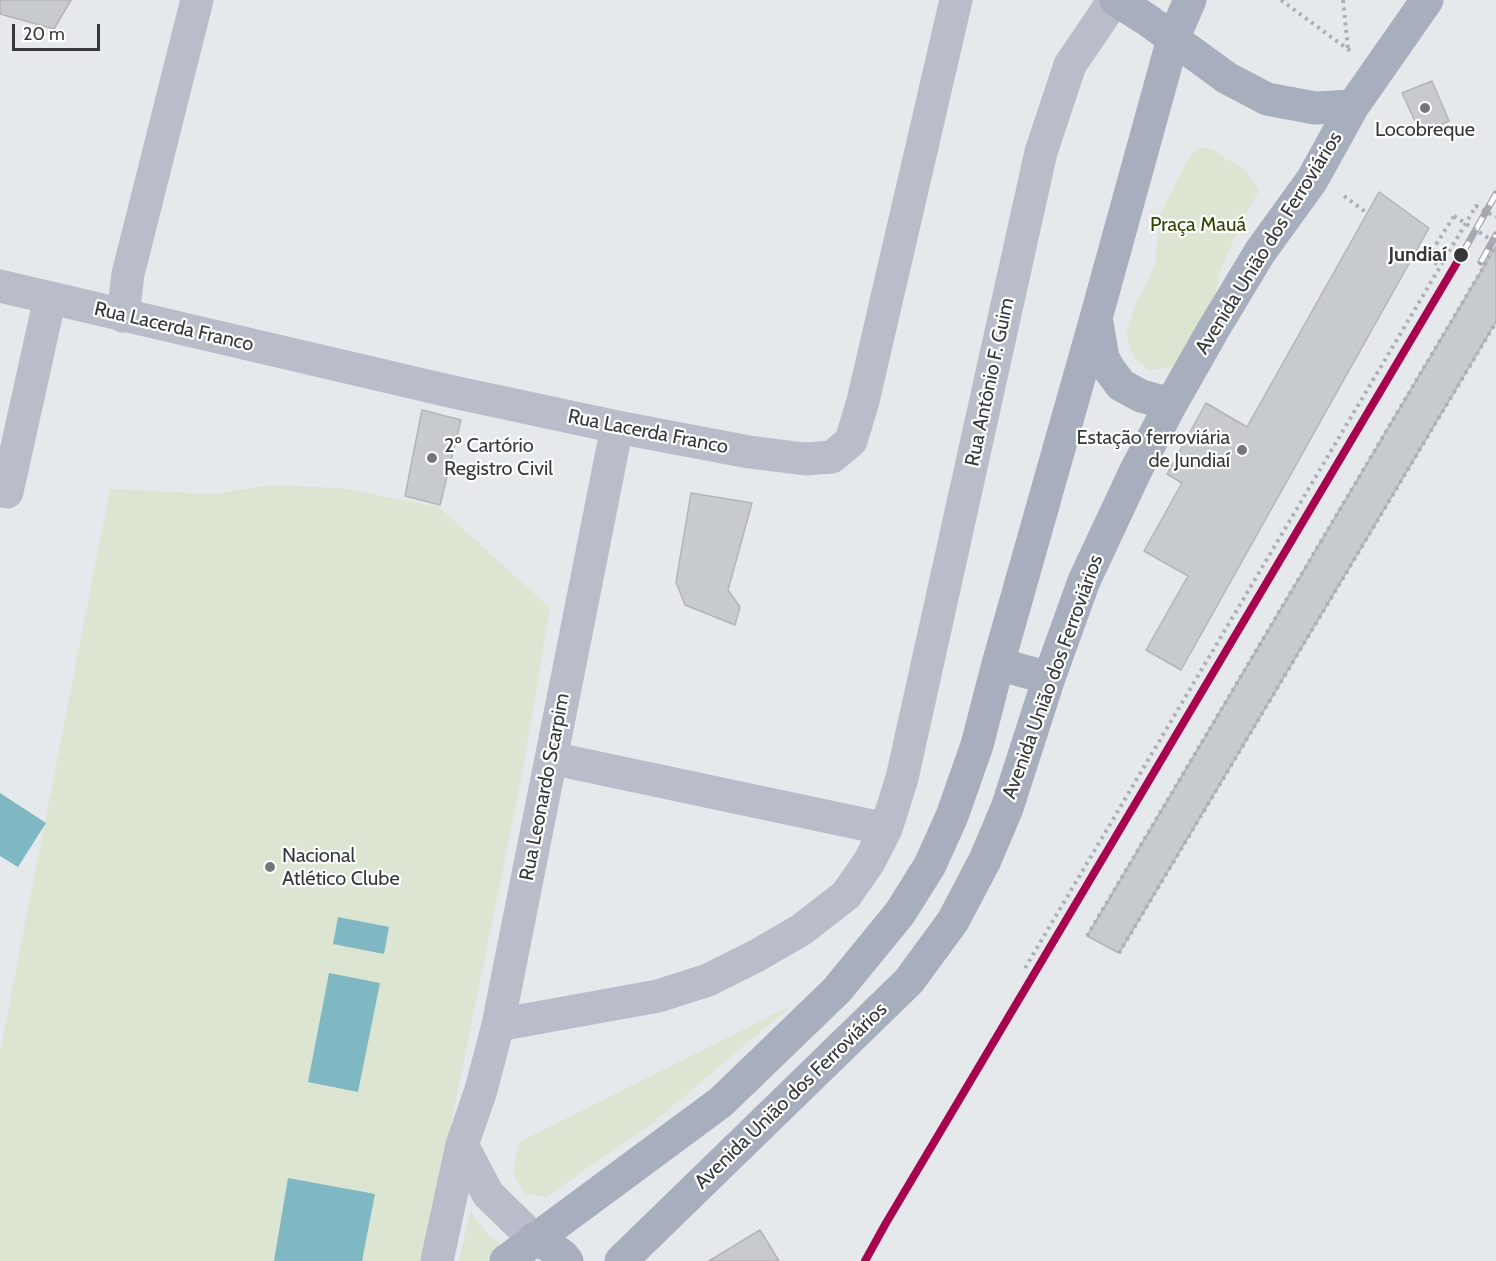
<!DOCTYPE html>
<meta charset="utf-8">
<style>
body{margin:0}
#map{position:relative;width:1496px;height:1261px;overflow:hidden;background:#e6e9ec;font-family:Cabin,sans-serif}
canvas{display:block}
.scale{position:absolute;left:12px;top:24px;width:88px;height:27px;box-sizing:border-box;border:3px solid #36383a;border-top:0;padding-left:8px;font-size:18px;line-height:21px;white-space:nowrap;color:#36383a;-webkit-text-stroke:4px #fff;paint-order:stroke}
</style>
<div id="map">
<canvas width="1496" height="1261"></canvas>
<div class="scale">20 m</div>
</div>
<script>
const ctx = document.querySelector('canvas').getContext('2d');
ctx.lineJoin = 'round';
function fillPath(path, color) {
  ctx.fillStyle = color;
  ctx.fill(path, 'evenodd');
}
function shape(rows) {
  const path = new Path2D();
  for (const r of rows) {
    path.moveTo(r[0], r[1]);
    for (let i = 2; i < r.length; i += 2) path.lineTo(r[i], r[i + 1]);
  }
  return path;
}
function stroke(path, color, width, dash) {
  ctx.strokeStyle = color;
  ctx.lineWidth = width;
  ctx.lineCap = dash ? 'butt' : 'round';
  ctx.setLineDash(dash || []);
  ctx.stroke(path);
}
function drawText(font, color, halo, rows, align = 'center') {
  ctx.font = font + ' Cabin,sans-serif';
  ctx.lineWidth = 4.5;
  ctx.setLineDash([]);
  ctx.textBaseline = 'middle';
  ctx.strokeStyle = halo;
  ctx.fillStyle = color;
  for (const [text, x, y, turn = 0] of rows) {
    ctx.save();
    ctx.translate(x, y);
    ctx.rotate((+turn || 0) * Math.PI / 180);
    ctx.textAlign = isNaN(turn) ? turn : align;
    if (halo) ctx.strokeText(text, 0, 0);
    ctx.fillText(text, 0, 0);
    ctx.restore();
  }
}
const green = shape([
 [1200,147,1213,149,1226,159,1246,170,1259,191,1246,213,1220,271,1213,304,1176,366,1149,370,1134,358,1126,335,1134,308,1155,265,1160,214,1191,154],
 [268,485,340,488,439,507,550,608,521,780,423,1261,0,1261,0,1052,110,489,214,494],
 [792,1005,654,1122,546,1197,525,1194,513,1173,519,1142],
 [470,1211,487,1233,505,1248,489,1261,459,1261]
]);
const water = shape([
 [0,793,46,823,18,867,0,856],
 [338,917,389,927,384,954,333,944],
 [329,973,380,983,358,1092,308,1082],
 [288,1178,375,1194,362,1261,274,1261]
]);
const building = shape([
 [0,0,71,0,54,29,0,14,0,0],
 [1432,81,1449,121,1421,134,1402,93,1432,81],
 [1379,192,1429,228,1181,670,1146,650,1188,576,1144,551,1182,483,1167,474,1206,403,1247,427,1379,192],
 [1496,246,1496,322,1119,953,1087,936,1496,246],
 [422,410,461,420,440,505,405,496,422,410],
 [691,493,752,503,728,590,740,607,735,625,685,605,676,582,691,493],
 [760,1230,779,1261,709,1261,760,1230]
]);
const path = shape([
 [1281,0,1353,53],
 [1343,0,1348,49],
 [1344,196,1367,213],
 [1416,250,1440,266],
 [1428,257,1454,216],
 [1087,936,1496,246],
 [1119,953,1496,322],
 [1025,968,1476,206,1496,217]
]);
const minor = shape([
 [0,286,449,391,617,427,749,452,805,459,832,457,851,441,863,401,956,0],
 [123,316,128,274,197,0],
 [7,492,50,298],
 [551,758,886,829],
 [498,1025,658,996,708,980,756,956,801,930,846,895,869,862,886,829,902,778,1041,152,1070,65,1114,0],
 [462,1145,488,1194,534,1239],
 [437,1261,462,1145,481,1090,498,1025,617,427]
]);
const major = shape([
 [1116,0,1146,19,1227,78,1267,99,1315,108,1353,106],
 [1097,323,1103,358,1109,369,1121,385,1141,396,1171,404],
 [998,664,1049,678],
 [534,1239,548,1245,563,1256,567,1261],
 [506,1261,721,1102,837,990,900,913,930,865,952,816,977,745,998,664,1096,318,1173,39,1190,0],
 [621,1261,909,981,953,921,985,860,1007,808,1049,678,1084,581,1136,470,1171,404,1213,330,1260,252,1312,180,1353,106,1427,0]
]);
const rail = shape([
 [1462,254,1496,194],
 [1481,262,1496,235]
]);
const pathBridge = shape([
 [1454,216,1496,243]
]);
const rail1 = shape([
 [865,1261,886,1223,1462,254]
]);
const markers = [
 [1425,108,6,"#747678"],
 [1461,255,8,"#36383a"],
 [1242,450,6,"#747678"],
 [432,458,6,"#747678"],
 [270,867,6,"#747678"]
];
const poiNames = [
 ["Locobreque",1425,130,"center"],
 ["Estação ferroviária",1230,438,"right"],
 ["de Jundiaí",1230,461,"right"],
 ["2º Cartório",444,446],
 ["Registro Civil",444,469],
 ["Nacional",282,856],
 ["Atlético Clube",282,879]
];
const parkNames = [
 ["Praça Mauá",1198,225]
];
const streetNames = [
 ["Avenida União dos Ferroviários",1269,243,-58],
 ["Rua Lacerda Franco",174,327,13],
 ["Rua Antônio F. Guim",990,382,-78],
 ["Rua Lacerda Franco",648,432,11],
 ["Avenida União dos Ferroviários",1053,677,-70],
 ["Rua Leonardo Scarpim",545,787,-79],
 ["Avenida União dos Ferroviários",791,1096,-44]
];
const stopNames = [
 ["Jundiaí",1447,255]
];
fillPath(green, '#dbe5d1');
fillPath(water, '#7fb7c3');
fillPath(building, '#c8cbcd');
stroke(building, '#b2b4b7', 1.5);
stroke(path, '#abafb7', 4, [3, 4.5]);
stroke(minor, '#b8bdc9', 33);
stroke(major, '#a7aebe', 33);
stroke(rail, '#a5a8af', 7);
stroke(rail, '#fff', 4.5, [14]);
stroke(pathBridge, '#abafb7', 4, [3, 4.5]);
stroke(rail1, '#a8034f', 8);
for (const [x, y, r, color] of markers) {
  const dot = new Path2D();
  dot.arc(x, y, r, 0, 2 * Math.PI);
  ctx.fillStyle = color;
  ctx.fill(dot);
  stroke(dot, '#fff', 2);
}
drawText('20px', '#36383a', '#fff', poiNames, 'left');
drawText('20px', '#304301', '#fff', parkNames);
drawText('20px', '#36383a', '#fff', streetNames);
drawText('bold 20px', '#36383a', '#fff', stopNames, 'right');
</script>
